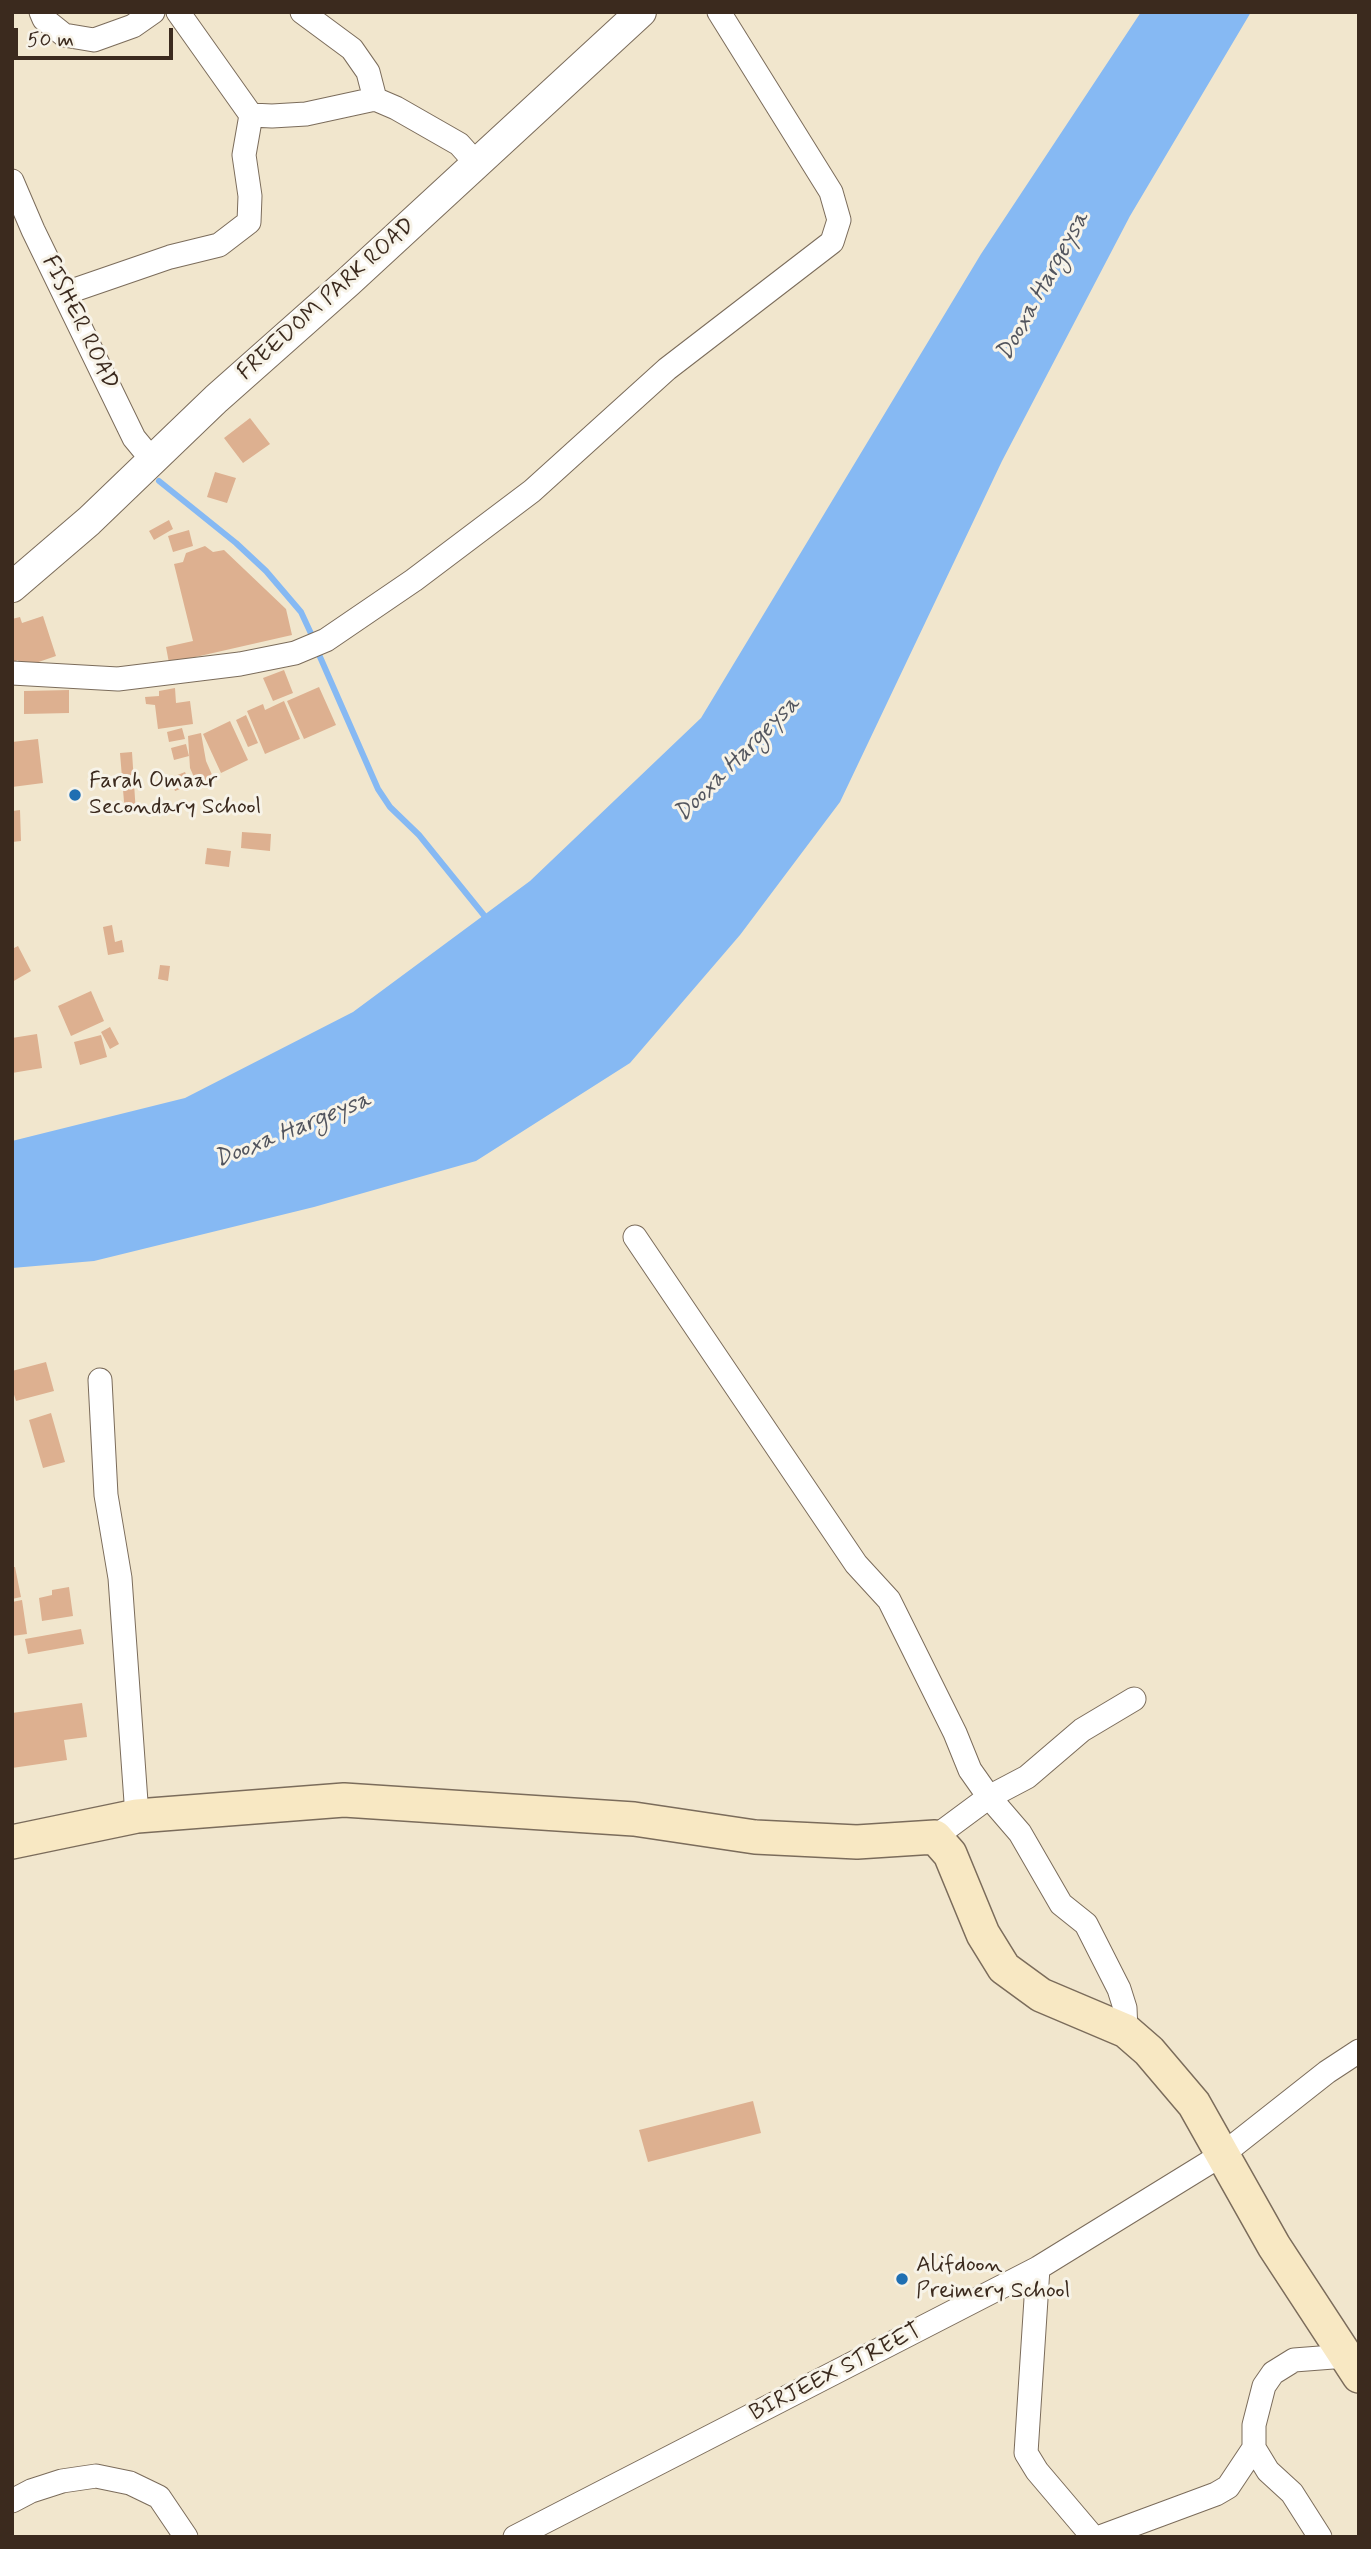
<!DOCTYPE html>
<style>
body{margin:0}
#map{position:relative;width:1371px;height:2549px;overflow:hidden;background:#f1e6cd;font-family:Mynerve,sans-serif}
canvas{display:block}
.frame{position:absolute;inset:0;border:14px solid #3b2a1e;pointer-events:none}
.scale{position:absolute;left:14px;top:28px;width:159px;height:32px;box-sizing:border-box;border:4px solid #3b2a1e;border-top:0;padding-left:9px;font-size:21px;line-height:24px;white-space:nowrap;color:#3b2a1e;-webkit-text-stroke:5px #f7f3e8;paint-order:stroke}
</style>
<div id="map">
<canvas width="1371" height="2549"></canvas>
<div class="frame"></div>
<div class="scale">50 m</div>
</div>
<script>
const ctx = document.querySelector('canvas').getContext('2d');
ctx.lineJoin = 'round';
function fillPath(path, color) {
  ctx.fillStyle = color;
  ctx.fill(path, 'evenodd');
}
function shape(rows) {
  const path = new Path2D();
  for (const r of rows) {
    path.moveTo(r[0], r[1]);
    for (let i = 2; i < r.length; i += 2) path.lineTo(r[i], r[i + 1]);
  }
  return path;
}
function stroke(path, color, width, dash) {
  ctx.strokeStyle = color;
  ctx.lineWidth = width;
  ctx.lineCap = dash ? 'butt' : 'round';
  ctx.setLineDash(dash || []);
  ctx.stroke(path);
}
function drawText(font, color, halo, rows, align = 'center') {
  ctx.font = font + ' Mynerve,sans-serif';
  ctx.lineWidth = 6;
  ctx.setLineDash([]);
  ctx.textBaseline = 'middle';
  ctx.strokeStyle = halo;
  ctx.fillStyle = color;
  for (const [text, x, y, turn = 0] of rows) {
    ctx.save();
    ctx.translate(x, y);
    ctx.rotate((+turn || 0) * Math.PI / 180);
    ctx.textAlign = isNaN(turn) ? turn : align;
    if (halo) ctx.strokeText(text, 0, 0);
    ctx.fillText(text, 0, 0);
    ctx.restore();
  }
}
const water = shape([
 [1141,12,1251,12,1130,216,1002,461,840,802,740,935,630,1063,476,1161,314,1207,94,1261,12,1268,12,1141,185,1098,353,1012,530,881,701,718,981,254]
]);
const stream = shape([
 [159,481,236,543,266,571,301,612,314,640],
 [317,650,378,789,390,807,419,835,487,919]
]);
const building = shape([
 [250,418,270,444,243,463,224,438],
 [215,472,236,478,227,503,207,497],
 [169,520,173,529,154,540,149,531],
 [189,530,193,546,173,552,168,536],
 [205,546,213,552,224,550,286,609,292,635,169,663,166,647,193,641,174,564,183,562,186,553],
 [43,616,56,656,21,668,18,660,14,662,12,657,12,619,20,617,22,623],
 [284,670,293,693,273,701,263,678],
 [319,687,336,725,304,739,287,701],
 [175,688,176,703,190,701,193,724,158,729,155,705,146,704,145,697,159,696,159,691],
 [69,690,69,713,24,714,24,691],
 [284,701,300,739,265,754,247,711,263,704,265,710],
 [246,715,258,743,248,747,236,720],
 [230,721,248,760,221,773,203,734],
 [182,728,185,739,169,742,167,732],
 [201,733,206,761,213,777,197,784,190,768,188,736],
 [38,739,43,783,12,787,12,742],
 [186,744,189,756,174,760,171,748],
 [132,752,136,814,125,814,120,753],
 [185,772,190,785,175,791,170,778],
 [20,810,21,841,12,842,12,811],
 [242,832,271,834,270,851,241,848],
 [207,848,231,851,229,867,205,864],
 [112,925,115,942,122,940,124,952,108,955,103,927],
 [18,946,31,971,12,982,12,949],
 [160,965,170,966,168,981,158,979],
 [91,991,104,1021,71,1036,58,1006],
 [110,1027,119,1044,110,1049,101,1032],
 [37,1034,42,1068,12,1073,12,1038],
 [101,1035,107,1057,80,1065,74,1042],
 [46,1362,54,1391,16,1401,12,1388,12,1371],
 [51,1413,65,1462,43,1468,29,1420],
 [12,1567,15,1567,21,1597,12,1599],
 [69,1587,73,1616,42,1621,39,1598,52,1595,52,1590],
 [22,1600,27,1634,12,1636,12,1602],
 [81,1629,84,1644,28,1654,25,1639],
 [82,1703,87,1737,64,1740,67,1760,12,1768,12,1713],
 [753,2101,761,2133,648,2162,639,2130]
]);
const minor = shape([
 [41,12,44,19,64,35,94,40,133,26,153,12],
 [302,12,352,49,368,72,375,99],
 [251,115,272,116,306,114,375,99,396,108,459,144,477,164],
 [12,181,33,230,134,438,153,461],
 [66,297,77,289,170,257,219,245,249,222,250,196,244,155,251,115,178,12],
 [12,673,118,679,240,664,295,653,326,640,414,580,532,491,667,369,832,242,839,220,831,192,719,12],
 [635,1237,856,1564,889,1600,955,1733,970,1770,989,1797,935,1837],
 [100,1380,106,1495,120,1578,137,1816],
 [1126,2031,1125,2008,1119,1989,1086,1924,1061,1904,1020,1833,989,1797,1027,1777,1082,1730,1134,1699],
 [1038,2268,1026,2453,1037,2471,1093,2537],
 [12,2501,31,2491,62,2481,96,2476,130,2483,159,2497,186,2537],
 [515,2537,1038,2268,1223,2154,1327,2072,1359,2051],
 [1100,2537,1216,2494,1228,2487,1254,2448],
 [1320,2537,1292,2493,1268,2471,1254,2448,1254,2425,1264,2386,1273,2373,1294,2360,1346,2356]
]);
const tertiary = shape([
 [12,587,89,521,216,399,348,282,641,12]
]);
const secondary = shape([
 [12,1842,137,1816,344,1800,634,1819,755,1837,857,1842,935,1837,950,1854,983,1934,1004,1968,1041,1995,1126,2031,1149,2051,1194,2104,1274,2246,1359,2376]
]);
const markers = [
 [75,795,7,"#1f6fb2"],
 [902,2279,7,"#1f6fb2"]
];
const streetNames = [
 ["FREEDOM PARK ROAD",327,300,-42],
 ["FISHER ROAD",79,323,64],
 ["BIRJEEX STREET",836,2373,-27]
];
const poiNames = [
 ["Farah Omaar",89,782],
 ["Secondary School",89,808],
 ["Alifdoon",916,2266],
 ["Preimery School",916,2292]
];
const waterNames = [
 ["Dooxa Hargeysa",1044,287,-61],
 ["Dooxa Hargeysa",738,760,-45],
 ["Dooxa Hargeysa",293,1131,-22]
];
fillPath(water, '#86b9f3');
stroke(stream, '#86b9f3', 6);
fillPath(building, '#ddb090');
stroke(minor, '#7b6c5b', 25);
stroke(tertiary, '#7b6c5b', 32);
stroke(secondary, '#7b6c5b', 36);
stroke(minor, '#fff', 23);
stroke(tertiary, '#fff', 30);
stroke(secondary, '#f8e8c3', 33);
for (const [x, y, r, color] of markers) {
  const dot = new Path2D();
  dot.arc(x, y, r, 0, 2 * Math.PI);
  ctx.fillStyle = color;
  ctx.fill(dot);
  stroke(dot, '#f7f3e8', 2.5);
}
drawText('23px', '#3b2a1e', '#f7f3e8', streetNames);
drawText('23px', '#3b2a1e', '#f7f3e8', poiNames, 'left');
drawText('italic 24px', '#52555e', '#f7f3e8', waterNames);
</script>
